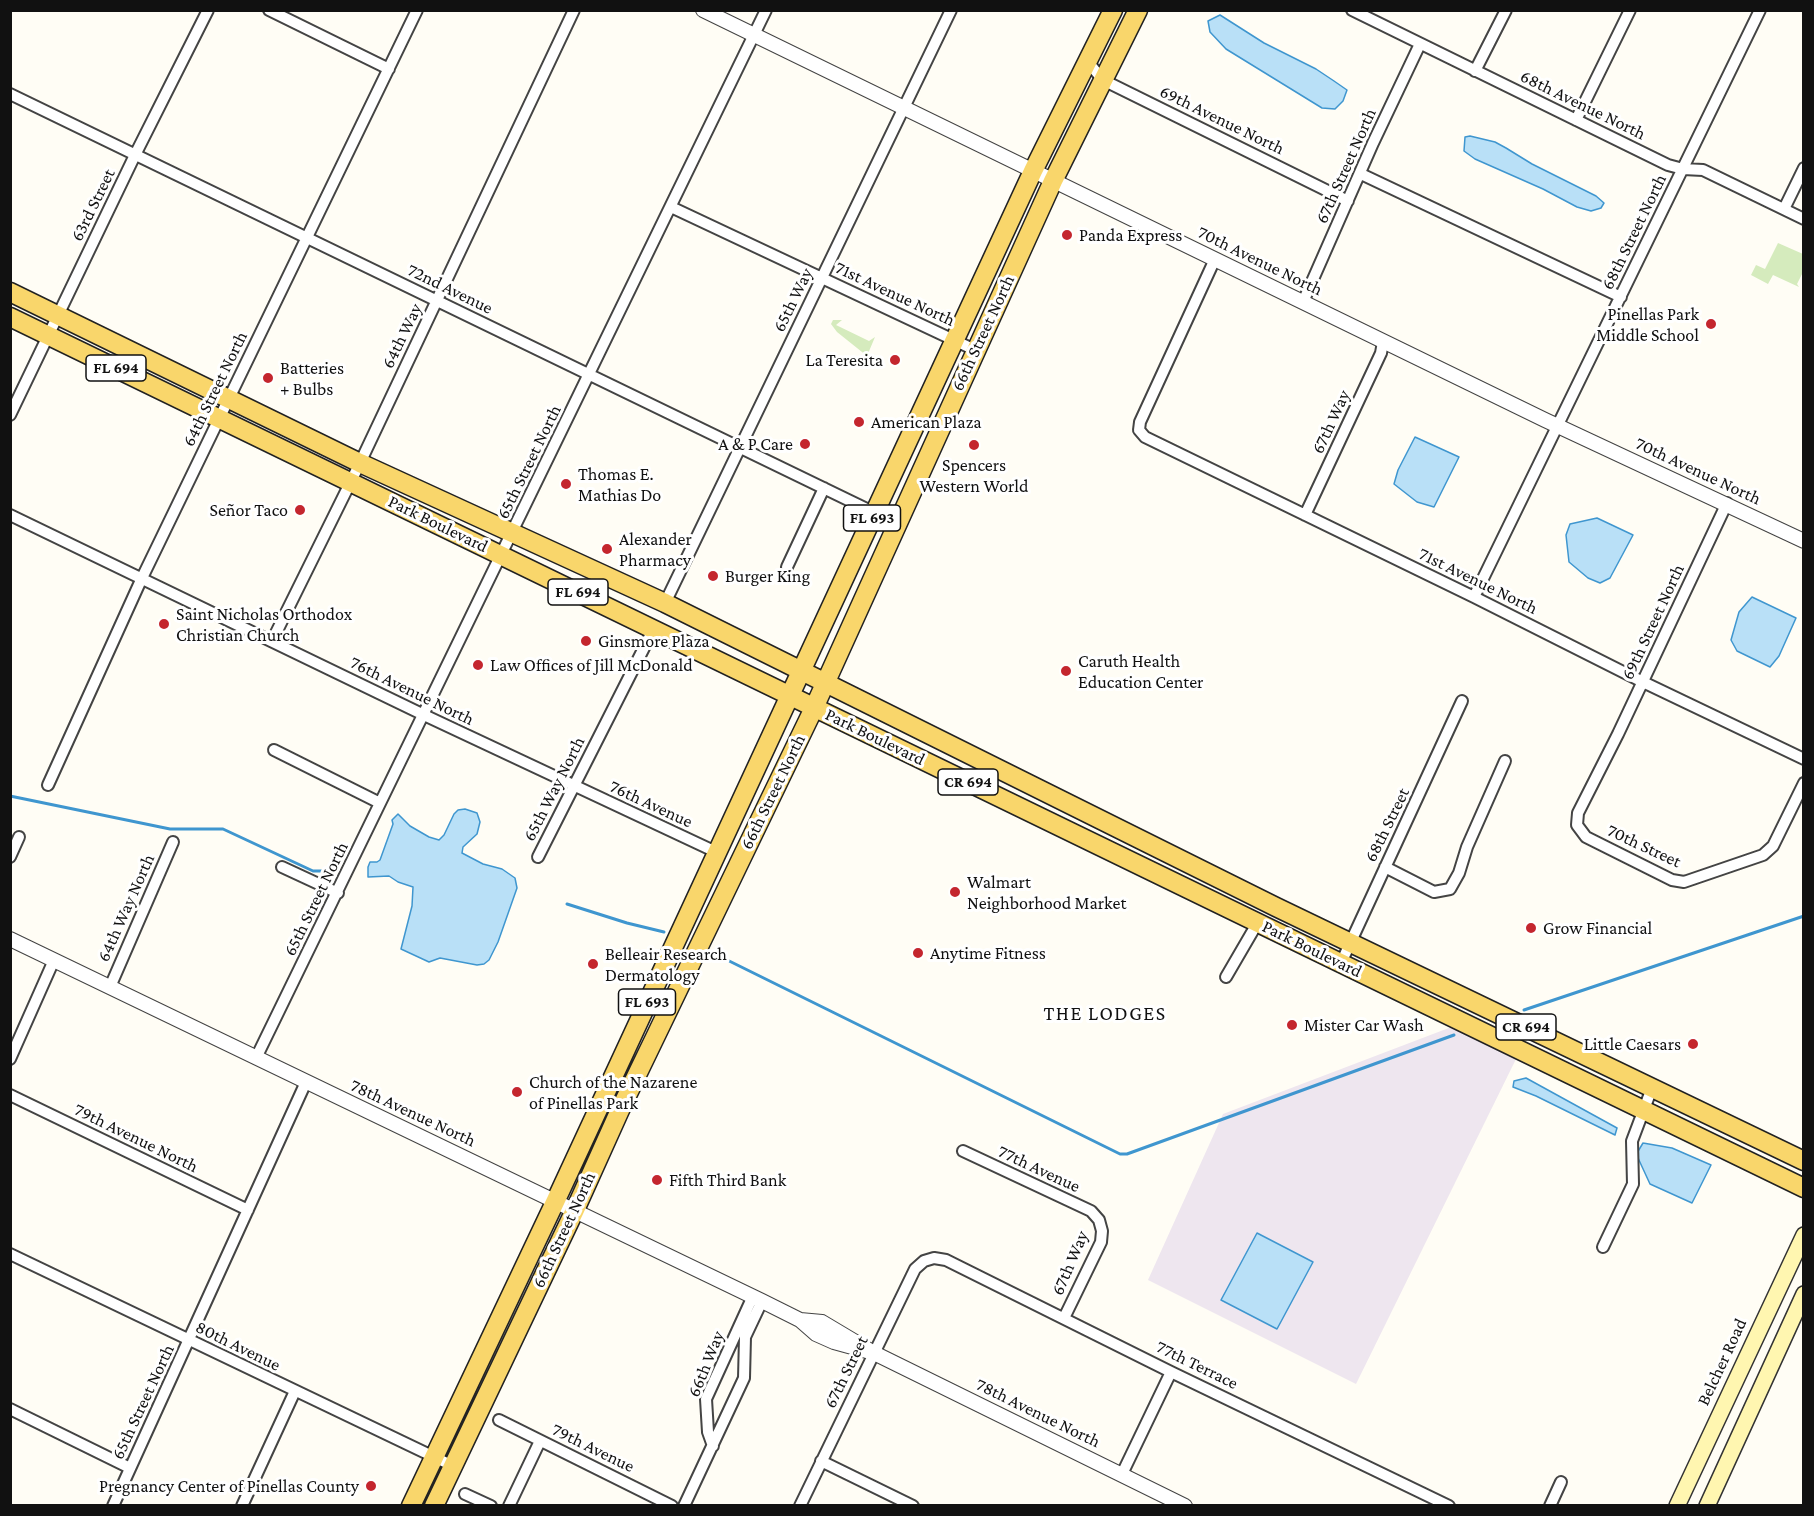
<!DOCTYPE html>
<meta charset="utf-8">
<style>
body{margin:0}
#map{position:relative;width:1814px;height:1516px;overflow:hidden;background:#fffdf5;font-family:"Crimson Pro",serif}
canvas{display:block}
.frame{position:absolute;inset:0;border:12px solid #111;pointer-events:none}
</style>
<div id="map">
<canvas width="1814" height="1516"></canvas>
<div class="frame"></div>
</div>
<script>
const ctx = document.querySelector('canvas').getContext('2d');
ctx.lineJoin = 'round';
function fillPath(path, color) {
  ctx.fillStyle = color;
  ctx.fill(path, 'evenodd');
}
function shape(rows) {
  const path = new Path2D();
  for (const r of rows) {
    path.moveTo(r[0], r[1]);
    for (let i = 2; i < r.length; i += 2) path.lineTo(r[i], r[i + 1]);
  }
  return path;
}
function stroke(path, color, width, dash) {
  ctx.strokeStyle = color;
  ctx.lineWidth = width;
  ctx.lineCap = dash ? 'butt' : 'round';
  ctx.setLineDash(dash || []);
  ctx.stroke(path);
}
function drawText(font, color, halo, rows, align = 'center') {
  ctx.font = font + ' "Crimson Pro",serif';
  ctx.lineWidth = 6;
  ctx.setLineDash([]);
  ctx.textBaseline = 'middle';
  ctx.strokeStyle = halo;
  ctx.fillStyle = color;
  for (const [text, x, y, turn = 0] of rows) {
    ctx.save();
    ctx.translate(x, y);
    ctx.rotate((+turn || 0) * Math.PI / 180);
    ctx.textAlign = isNaN(turn) ? turn : align;
    if (halo) ctx.strokeText(text, 0, 0);
    ctx.fillText(text, 0, 0);
    ctx.restore();
  }
}
const industrial = shape([
 [1454,1026,1517,1057,1356,1384,1148,1280,1223,1114]
]);
const green = shape([
 [1778,243,1803,254,1803,272,1797,284,1799,287,1773,275,1768,284,1751,275,1756,265,1765,269],
 [833,320,842,320,836,325,869,341,875,337,867,356,837,332,831,324]
]);
const water = shape([
 [1220,15,1264,43,1316,69,1334,81,1347,90,1343,101,1335,109,1322,108,1226,49,1210,32,1208,21,1220,15],
 [1470,136,1495,142,1506,148,1532,164,1596,196,1604,203,1601,208,1591,211,1577,207,1543,189,1475,159,1464,151,1465,137,1470,136],
 [1415,437,1459,457,1434,507,1417,502,1394,484,1398,470,1415,437],
 [1597,518,1633,535,1610,578,1600,583,1588,578,1569,562,1566,535,1570,524,1597,518],
 [1752,597,1796,618,1779,656,1770,667,1737,651,1731,640,1739,612,1752,597],
 [465,809,477,813,480,822,477,834,463,847,462,853,483,864,502,869,515,878,517,888,498,942,489,960,484,964,477,965,440,958,429,962,401,949,412,906,413,887,398,882,389,876,368,877,368,867,370,862,377,862,380,860,393,824,392,820,398,814,410,826,429,837,439,840,444,835,454,814,458,810,465,809],
 [1526,1078,1617,1128,1615,1135,1536,1096,1513,1087,1514,1081,1526,1078],
 [1643,1143,1672,1148,1711,1165,1692,1203,1650,1184,1638,1158,1637,1153,1643,1143],
 [1257,1233,1313,1262,1277,1329,1221,1300,1257,1233]
]);
const stream = shape([
 [10,796,170,829,223,829,313,871,329,871],
 [567,904,627,923,664,932],
 [713,953,1120,1154,1127,1154,1454,1035],
 [1524,1010,1804,916]
]);
const minor = shape([
 [269,10,389,69],
 [1352,10,1668,165,1683,169,1703,170,1804,219],
 [1088,62,1103,80,1348,201],
 [1475,71,1506,10],
 [10,94,875,513],
 [1576,120,1630,10],
 [1361,174,1621,297],
 [671,207,975,350],
 [1784,209,1804,168],
 [1215,259,1140,422,1139,430,1145,437,1474,597,1643,682,1804,759],
 [1303,302,1373,143,1420,44],
 [10,415,135,155,208,10],
 [1727,503,1618,734,1578,813,1577,825,1586,837,1672,880,1684,882,1763,855,1773,846,1804,783],
 [10,515,424,715,716,852],
 [1305,515,1381,353,1383,342],
 [787,567,824,488],
 [1474,597,1760,10],
 [665,603,951,10],
 [272,641,360,463,574,10],
 [274,750,380,803],
 [48,785,141,580,417,10],
 [10,857,19,837],
 [538,857,654,628],
 [282,867,338,893],
 [1385,867,1434,892,1450,889,1459,873,1467,847,1505,761],
 [1341,963,1462,701],
 [1226,977,1258,922],
 [110,987,173,842],
 [256,1058,766,10],
 [10,1059,54,960],
 [10,1095,248,1210],
 [963,1151,1091,1211,1099,1220,1102,1231,1101,1242,1064,1318],
 [1603,1247,1633,1184,1632,1141,1652,1088],
 [10,1254,453,1466],
 [10,1409,130,1468],
 [499,1420,672,1506],
 [713,1446,708,1432,706,1399,753,1296],
 [821,1461,913,1506],
 [1122,1474,1171,1372],
 [465,1494,491,1506],
 [113,1506,306,1082],
 [242,1506,295,1391],
 [509,1506,540,1441],
 [684,1506,744,1378,745,1337,762,1301],
 [800,1506,915,1269,924,1261,934,1258,946,1260,1171,1372,1449,1506],
 [1550,1506,1561,1482]
]);
const tertiary = shape([
 [703,10,1545,420,1804,541],
 [10,939,762,1301,800,1320,816,1334,834,1342,874,1353],
 [800,1320,822,1322,874,1353,1185,1506]
]);
const secondary = shape([
 [1677,1506,1804,1235],
 [1707,1506,1804,1294]
]);
const primary = shape([
 [10,292,360,463,665,603,1276,907,1804,1161],
 [10,317,1804,1188],
 [411,1506,556,1200,1033,171,1113,10],
 [434,1506,575,1210,620,1110,814,708,1053,181,1138,10]
]);
const markers = [
 [1067,235,6,"#c4262e"],
 [1711,324,6,"#c4262e"],
 [895,360,6,"#c4262e"],
 [268,378,6,"#c4262e"],
 [859,422,6,"#c4262e"],
 [805,444,6,"#c4262e"],
 [974,445,6,"#c4262e"],
 [566,484,6,"#c4262e"],
 [300,510,6,"#c4262e"],
 [607,549,6,"#c4262e"],
 [713,576,6,"#c4262e"],
 [164,624,6,"#c4262e"],
 [586,641,6,"#c4262e"],
 [478,665,6,"#c4262e"],
 [1066,671,6,"#c4262e"],
 [955,892,6,"#c4262e"],
 [1531,928,6,"#c4262e"],
 [918,953,6,"#c4262e"],
 [593,964,6,"#c4262e"],
 [1292,1025,6,"#c4262e"],
 [1693,1044,6,"#c4262e"],
 [517,1092,6,"#c4262e"],
 [657,1180,6,"#c4262e"],
 [371,1486,6,"#c4262e"]
];
const shields = [
 [116,368,60],
 [872,518,57],
 [578,592,60],
 [968,782,60],
 [647,1002,57],
 [1526,1027,60]
];
const shieldNames = [
 ["FL 694",116,368],
 ["FL 693",872,518],
 ["FL 694",578,592],
 ["CR 694",968,782],
 ["FL 693",647,1002],
 ["CR 694",1526,1027]
];
const streetNames = [
 ["68th Avenue North",1583,105,26],
 ["69th Avenue North",1222,120,26],
 ["67th Street North",1346,166,-66],
 ["63rd Street",93,205,-64],
 ["68th Street North",1634,232,-64],
 ["70th Avenue North",1260,261,26],
 ["72nd Avenue",450,289,26],
 ["71st Avenue North",895,294,25],
 ["65th Way",793,300,-64],
 ["66th Street North",983,333,-65],
 ["64th Way",402,336,-64],
 ["64th Street North",215,389,-64],
 ["67th Way",1331,422,-65],
 ["65th Street North",529,462,-64],
 ["70th Avenue North",1698,471,25],
 ["Park Boulevard",438,524,26],
 ["71st Avenue North",1478,581,26],
 ["69th Street North",1653,622,-65],
 ["76th Avenue North",412,691,26],
 ["Park Boulevard",875,737,26],
 ["65th Way North",554,789,-63],
 ["66th Street North",773,792,-64],
 ["76th Avenue",651,804,25],
 ["68th Street",1387,825,-64],
 ["70th Street",1644,846,25],
 ["65th Street North",316,899,-64],
 ["64th Way North",126,908,-66],
 ["Park Boulevard",1312,949,26],
 ["78th Avenue North",413,1113,25],
 ["79th Avenue North",136,1138,26],
 ["77th Avenue",1039,1169,25],
 ["66th Street North",564,1230,-65],
 ["67th Way",1070,1263,-67],
 ["80th Avenue",238,1346,26],
 ["Belcher Road",1722,1362,-65],
 ["66th Way",706,1364,-68],
 ["77th Terrace",1197,1365,26],
 ["67th Street",846,1372,-64],
 ["65th Street North",143,1402,-65],
 ["78th Avenue North",1038,1413,26],
 ["79th Avenue",593,1448,26]
];
const poiNames = [
 ["Panda Express",1079,235],
 ["Pinellas Park",1699,314,"right"],
 ["Middle School",1699,335,"right"],
 ["La Teresita",883,360,"right"],
 ["Batteries",280,368],
 ["+ Bulbs",280,389],
 ["American Plaza",871,422],
 ["A & P Care",793,444,"right"],
 ["Spencers",974,465,"center"],
 ["Western World",974,486,"center"],
 ["Thomas E.",578,474],
 ["Mathias Do",578,495],
 ["Señor Taco",288,510,"right"],
 ["Alexander",619,539],
 ["Pharmacy",619,560],
 ["Burger King",725,576],
 ["Saint Nicholas Orthodox",176,614],
 ["Christian Church",176,635],
 ["Ginsmore Plaza",598,641],
 ["Caruth Health",1078,661],
 ["Education Center",1078,682],
 ["Law Offices of Jill McDonald",490,665],
 ["Walmart",967,882],
 ["Neighborhood Market",967,903],
 ["Grow Financial",1543,928],
 ["Anytime Fitness",930,953],
 ["Belleair Research",605,954],
 ["Dermatology",605,975],
 ["Mister Car Wash",1304,1025],
 ["Little Caesars",1681,1044,"right"],
 ["Church of the Nazarene",529,1082],
 ["of Pinellas Park",529,1103],
 ["Fifth Third Bank",669,1180],
 ["Pregnancy Center of Pinellas County",359,1486,"right"]
];
const neighbourhoodNames = [
 ["THE LODGES",1105,1014]
];
fillPath(industrial, '#eee6ef');
fillPath(green, '#d5ebbd');
fillPath(water, '#b9e0f7');
stroke(water, '#3f96cf', 1.5);
stroke(stream, '#3f96cf', 3);
stroke(minor, '#444', 14);
stroke(tertiary, '#444', 16);
stroke(secondary, '#333', 18);
stroke(primary, '#222', 21);
stroke(minor, '#fff', 10);
stroke(tertiary, '#fff', 14);
stroke(secondary, '#fff6b0', 15);
stroke(primary, '#f9d66b', 18);
for (const [x, y, r, color] of markers) {
  const dot = new Path2D();
  dot.arc(x, y, r, 0, 2 * Math.PI);
  ctx.fillStyle = color;
  ctx.fill(dot);
  stroke(dot, '#fff', 2);
}
for (const [x, y, w] of shields) {
  const box = new Path2D();
  box.roundRect(x - w / 2, y - 13, w, 26, 4.5);
  ctx.fillStyle = '#fff';
  ctx.fill(box);
  stroke(box, '#111', 1.5);
}
drawText('bold 16px', '#111', null, shieldNames);
drawText('18px', '#111', '#fff', streetNames);
drawText('18px', '#111', '#fff', poiNames, 'left');
ctx.letterSpacing = '1.5px';
drawText('20px', '#111', '#fff', neighbourhoodNames);
ctx.letterSpacing = '0px';
</script>
